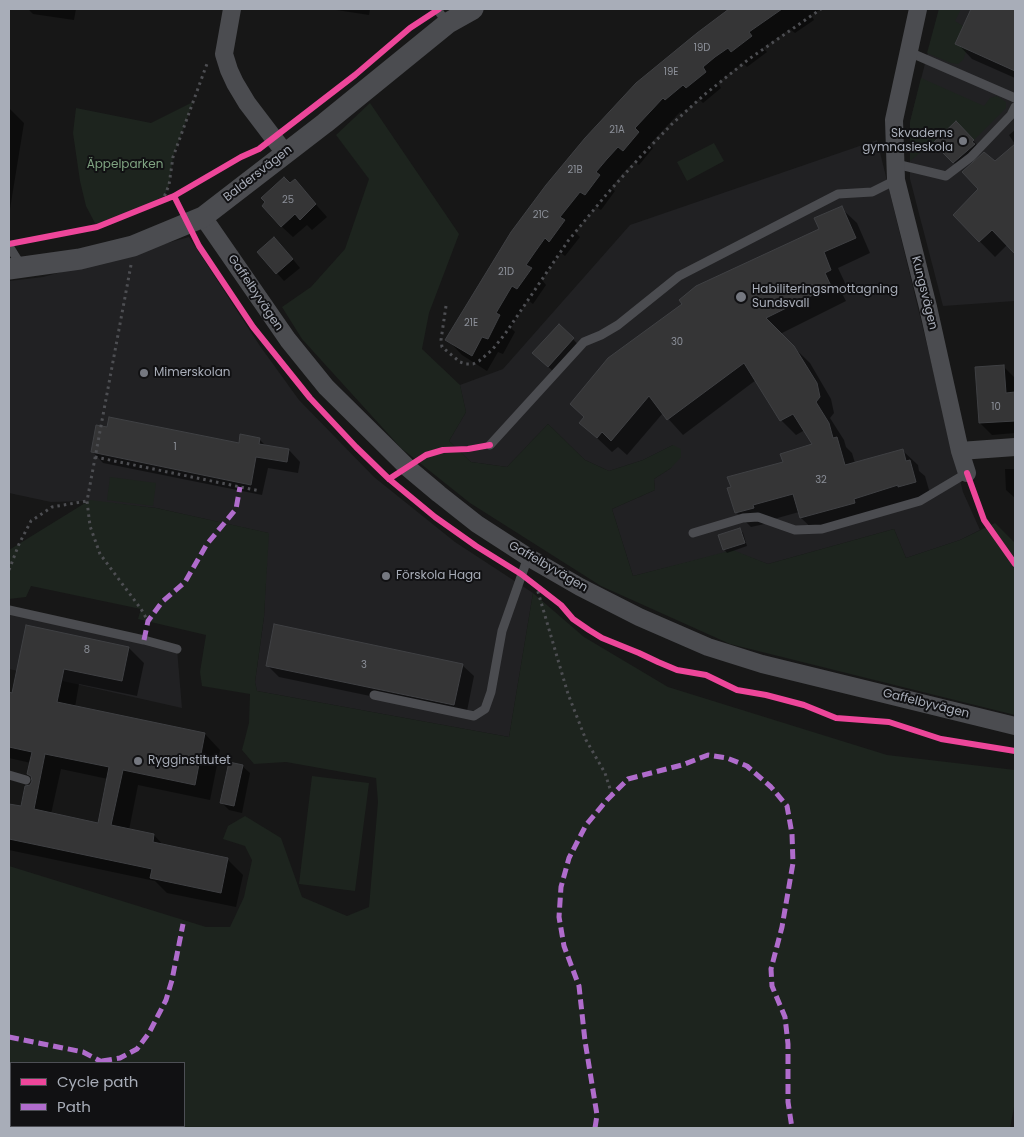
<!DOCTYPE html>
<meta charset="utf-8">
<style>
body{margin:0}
#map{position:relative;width:1024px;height:1137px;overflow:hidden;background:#171717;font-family:Poppins,sans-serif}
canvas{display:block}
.frame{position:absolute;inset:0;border:10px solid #a8adb8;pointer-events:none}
.legend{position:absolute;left:10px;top:1062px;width:175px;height:65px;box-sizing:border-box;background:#111113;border:1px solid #4d4f55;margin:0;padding:6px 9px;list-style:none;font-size:15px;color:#a8adb8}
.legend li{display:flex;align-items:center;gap:10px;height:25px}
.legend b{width:25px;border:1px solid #4d4f55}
</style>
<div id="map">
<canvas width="1024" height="1137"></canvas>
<div class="frame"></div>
<ul class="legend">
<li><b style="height:6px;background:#ed469a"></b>Cycle path</li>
<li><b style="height:6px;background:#b06ccc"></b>Path</li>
</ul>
</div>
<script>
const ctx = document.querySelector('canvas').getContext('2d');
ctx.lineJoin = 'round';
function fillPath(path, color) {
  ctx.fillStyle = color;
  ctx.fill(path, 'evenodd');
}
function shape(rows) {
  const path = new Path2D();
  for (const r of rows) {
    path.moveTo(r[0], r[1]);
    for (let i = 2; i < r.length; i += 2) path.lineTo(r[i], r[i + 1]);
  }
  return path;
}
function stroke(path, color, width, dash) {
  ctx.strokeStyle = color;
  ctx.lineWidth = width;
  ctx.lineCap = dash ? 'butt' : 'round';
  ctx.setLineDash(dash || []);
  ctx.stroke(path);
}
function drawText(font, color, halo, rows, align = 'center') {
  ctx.font = font + ' Poppins,sans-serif';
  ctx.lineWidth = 4;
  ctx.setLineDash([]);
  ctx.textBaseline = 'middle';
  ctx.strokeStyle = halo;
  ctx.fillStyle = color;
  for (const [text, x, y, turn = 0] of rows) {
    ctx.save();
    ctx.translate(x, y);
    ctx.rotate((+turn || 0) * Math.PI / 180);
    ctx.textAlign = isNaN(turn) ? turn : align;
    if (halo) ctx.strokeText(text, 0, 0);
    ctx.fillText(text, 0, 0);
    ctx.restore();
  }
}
const built = shape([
 [939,9,1015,9,1015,301,943,306,910,179,910,122],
 [877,140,963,492,980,530,960,540,906,558,894,529,768,564,733,551,633,576,612,509,655,490,654,479,671,468,673,445,643,460,609,471,585,460,548,424,507,467,471,462,449,441,466,412,460,385,503,369,630,225],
 [189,237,260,346,299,400,374,477,455,542,533,593,509,737,257,691,255,682,264,617,268,533,156,508,87,501,51,502,9,493,9,281,43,277],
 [9,613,177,649,182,708,9,669]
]);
const green = shape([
 [939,9,961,9,955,21,963,26,955,43,967,49,963,60,958,64,951,63,927,53],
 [921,78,984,106,990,98,997,96,1006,102,1006,108,974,140,956,121,933,143,910,161,910,122],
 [193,102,173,157,169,185,162,202,97,227,86,206,80,181,73,133,76,108,151,123],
 [370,103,459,234,429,313,422,349,460,385,466,412,449,441,471,462,507,467,548,424,585,460,609,471,643,460,673,445,681,449,681,457,671,468,654,479,655,490,612,509,633,576,733,550,768,564,894,529,906,558,960,540,995,523,1015,543,1015,715,730,644,601,586,470,503,401,448,302,339,282,307,311,287,345,249,369,179,336,135],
 [714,143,724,161,687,181,677,162],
 [110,477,156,483,153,506,107,500],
 [90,500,156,508,269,533,264,617,255,682,257,691,509,737,533,593,584,637,668,687,887,755,1015,770,1015,1102,1010,1128,9,1128,9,866,206,927,230,927,244,897,252,860,245,846,223,839,228,826,245,816,281,838,302,897,347,916,369,907,378,802,376,778,286,762,254,764,242,750,249,723,250,694,202,686,200,672,206,635,138,619,141,609,31,586,26,597,9,599,9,550],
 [11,1063,184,1063,184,1126,11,1126],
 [312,776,369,783,355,891,299,884]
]);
const shadow = shape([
 [28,9,76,9,74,20,33,14],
 [330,9,370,9,369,15],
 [731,9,821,9,811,15,814,20,795,33,790,29,763,48,767,52,747,67,743,63,730,73,718,83,721,88,703,103,699,99,682,114,680,112,650,144,653,148,639,165,634,162,622,174,611,188,615,191,601,210,596,207,575,232,580,237,565,256,561,253,542,280,546,285,533,304,528,300,511,328,515,332,503,354,498,352,487,371,462,355,447,339,697,34],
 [973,9,1009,9,1015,12,1015,78,972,59,957,43],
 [9,108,24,123,9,215],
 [956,123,980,148,961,170,935,143],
 [1015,130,1015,144,1009,135],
 [1015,146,1015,252,1008,244,995,257,954,215,980,189,995,163],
 [295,181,327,217,312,230,307,225,293,237,281,226],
 [841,208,857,223,870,253,838,268,846,285,839,288,846,301,780,334,810,363,831,399,834,413,830,418,844,440,846,447,852,453,855,463,902,450,918,465,919,471,925,476,931,497,817,533,801,518,799,512,767,521,769,523,751,527,736,512,784,463,813,445,805,430,796,435,781,420,756,380,683,435,663,413,627,455,618,447,612,452,581,423,821,229],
 [282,246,300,268,284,281,277,273],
 [573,339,580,347,556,374,542,361],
 [1004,367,1015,378,1015,433,992,435,980,423],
 [260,440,266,446,289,450,300,462,298,473,268,468,262,495,103,463,92,451,240,445],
 [1005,469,1015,469,1015,498,1006,490],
 [739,529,743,533,747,546,727,553,724,549],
 [27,627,129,648,144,663,137,696,79,684,75,707,205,734,220,750,210,800,138,785,129,830,154,835,164,846,227,859,243,875,236,907,167,893,155,881,9,850,9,805,22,808,33,781,31,763,9,758,9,694,13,694],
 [61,769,108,779,99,824,51,814],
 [267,665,462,665,474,676,466,716,279,677],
 [242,766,250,773,242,813,229,810,222,803]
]);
const building = shape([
 [729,9,782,9,749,32,752,36,731,52,728,48,715,57,703,67,706,72,686,88,683,85,665,100,663,98,635,128,639,132,623,151,618,147,607,159,596,172,600,175,585,195,580,192,560,217,565,220,549,242,545,238,535,252,526,265,532,268,517,289,512,286,496,313,500,315,488,339,482,337,472,356,445,340,511,232,546,185,585,138,636,83,697,33,729,9],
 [971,9,1015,9,1015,71,955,44,971,9],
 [956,121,974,140,972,142,975,144,953,163,933,143,956,121],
 [1015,144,1015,254,992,230,979,242,953,215,978,189,962,172,984,152,995,161,1015,144],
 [284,177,290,183,295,179,316,204,300,220,295,214,281,227,262,206,265,202,261,198,284,177],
 [842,206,856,238,824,252,831,270,825,273,831,286,766,318,794,346,817,383,820,397,816,402,829,423,833,438,837,437,845,465,903,449,906,461,910,460,916,482,898,487,898,485,854,499,855,503,800,518,793,494,753,505,754,508,735,513,727,488,731,487,727,477,783,462,780,454,812,444,793,414,780,421,744,363,667,420,649,396,611,441,602,432,597,438,579,423,584,417,570,404,608,358,682,304,679,300,696,286,819,229,814,218,842,206],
 [274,237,293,259,276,274,257,252,274,237],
 [559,324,574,338,548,367,532,353,559,324],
 [1004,365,1006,393,1015,392,1015,421,979,423,975,367,1004,365],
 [109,417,239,443,240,434,260,438,259,444,289,449,287,462,256,457,251,485,91,452,96,425,107,427,109,417],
 [740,528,745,543,723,550,718,535,740,528],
 [274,624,463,664,454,705,266,666,274,624],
 [26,625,129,647,122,681,64,669,57,702,205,733,195,785,123,770,111,825,154,834,153,842,228,858,221,893,150,878,152,869,9,839,9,804,21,806,25,786,30,785,32,781,31,776,27,774,32,752,9,747,9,692,12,693,26,625],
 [45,754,109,767,98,823,34,809,45,754],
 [229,762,243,765,234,806,220,803,229,762]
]);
const path = shape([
 [162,202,169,185,173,157,208,61],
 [131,265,87,501,90,526,100,554,141,609,148,621],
 [446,306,441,340,442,347,460,362,466,364,473,364,479,361,492,350,505,334,568,241,606,195,642,155,672,124,704,95,749,59,821,9],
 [95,457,260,491],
 [9,570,19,544,31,521,52,507,87,501],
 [536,585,568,694,586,740,605,773,612,795]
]);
const service = shape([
 [437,9,447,23],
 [909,52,1015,98],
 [896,164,946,176,971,157,1011,115,1015,107],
 [9,246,22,267],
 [490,445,584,342,601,335,618,325,679,276,838,194,872,192,896,180],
 [693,533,743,518,758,517,795,530,822,529,920,501,967,473],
 [9,610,144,640,177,649],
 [374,695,474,716,485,709,491,692,502,631,528,557],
 [9,775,26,780]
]);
const minor = shape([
 [232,9,224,54,229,70,235,83,247,103,285,153],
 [918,9,894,120,896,180,928,307,960,451,967,473],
 [203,217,288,340,326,387,408,468,439,494,477,524,528,557,580,587,639,617,708,647,762,664,1015,726],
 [960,451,1015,447]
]);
const tertiary = shape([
 [9,269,80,259,133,246,203,217,325,123,448,23,473,9]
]);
const quiet = shape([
 [144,640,148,621,162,602,185,582,207,544,236,509,240,487],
 [9,1037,83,1052,104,1063],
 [102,1061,120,1058,137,1049,149,1033,166,1000,172,980,183,924],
 [151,1126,152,1128],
 [595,1128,597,1115,585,1041,579,986,564,946,559,917,561,887,569,858,586,825,607,800,628,779,682,765,708,755,727,758,747,766,771,787,787,806,792,834,793,863,782,927,771,969,772,986,785,1017,788,1044,788,1102,792,1128]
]);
const cycleway = shape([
 [174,196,199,246,253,327,310,398,356,447,389,479,435,517,476,546,521,574,561,605,573,619,589,630,602,638,639,653,658,662,677,670,706,675,737,690,766,695,804,705,836,718,889,722,941,739,1015,751],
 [9,244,97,227,174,196,241,157,259,149,355,75,410,28,439,9],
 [967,473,984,520,1015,564],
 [389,479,426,455,443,450,468,449,490,445]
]);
const markers = [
 [963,141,5,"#757880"],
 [741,297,6,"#757880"],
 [144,373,5,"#757880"],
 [386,576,5,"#757880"],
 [138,761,5,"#757880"]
];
const numberNames = [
 ["19D",702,48],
 ["19E",671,72],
 ["21A",617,130],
 ["21B",575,170],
 ["25",288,200],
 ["21C",541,215],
 ["21D",506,272],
 ["21E",471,323],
 ["30",677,342],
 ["10",996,407],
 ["1",175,447],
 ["32",821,480],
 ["8",87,650],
 ["3",364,665]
];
const poiNames = [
 ["Skvaderns",953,134,"right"],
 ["gymnasieskola",953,148,"right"],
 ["Habiliteringsmottagning",752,290],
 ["Sundsvall",752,304],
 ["Mimerskolan",154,373],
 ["Förskola Haga",396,576],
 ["Rygginstitutet",148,761]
];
const parkNames = [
 ["Äppelparken",125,165]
];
const streetNames = [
 ["Baldersvägen",258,174,-38],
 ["Gaffelbyvägen",255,293,56],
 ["Kungsvägen",924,293,76],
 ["Gaffelbyvägen",548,567,30],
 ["Gaffelbyvägen",926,704,14]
];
fillPath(built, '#212123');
fillPath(green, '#1d241e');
fillPath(shadow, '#0007');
fillPath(building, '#353536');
stroke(building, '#3f4043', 1);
stroke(path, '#4d4e52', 3, [2.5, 4]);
stroke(service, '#4b4c50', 9);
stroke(minor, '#4b4c50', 18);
stroke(tertiary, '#4b4c50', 21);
stroke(quiet, '#b06ccc', 5, [10, 5]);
stroke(cycleway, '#ed469a', 6);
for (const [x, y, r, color] of markers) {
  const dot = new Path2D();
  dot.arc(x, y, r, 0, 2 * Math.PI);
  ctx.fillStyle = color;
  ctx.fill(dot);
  stroke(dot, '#111113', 2);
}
drawText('10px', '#8b8f98', null, numberNames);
drawText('12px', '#a8adb8', '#111113', poiNames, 'left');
drawText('12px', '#7fa381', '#111113', parkNames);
drawText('12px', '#a8adb8', '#111113', streetNames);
</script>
